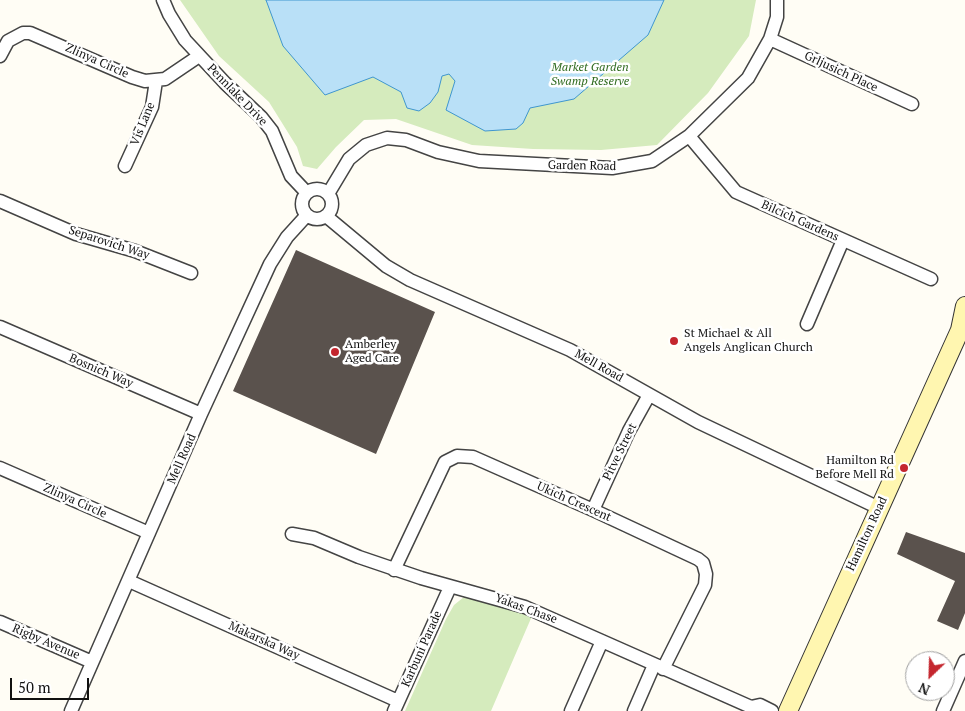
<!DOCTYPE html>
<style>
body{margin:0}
#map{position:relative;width:965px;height:711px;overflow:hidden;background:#fffdf5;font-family:"PT Serif",serif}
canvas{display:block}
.north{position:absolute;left:905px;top:651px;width:50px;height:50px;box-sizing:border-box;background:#fff;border:1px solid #a0a0a0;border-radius:50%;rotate:204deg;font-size:14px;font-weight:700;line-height:20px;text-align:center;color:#111}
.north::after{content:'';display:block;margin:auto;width:18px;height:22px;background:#c4262e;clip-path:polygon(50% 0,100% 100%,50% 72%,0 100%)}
.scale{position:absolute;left:10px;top:678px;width:79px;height:22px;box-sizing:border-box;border:2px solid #111;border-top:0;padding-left:6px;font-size:15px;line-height:18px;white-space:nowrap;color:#111;-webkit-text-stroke:4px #fff;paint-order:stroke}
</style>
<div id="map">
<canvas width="965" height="711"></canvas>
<div class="north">N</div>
<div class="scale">50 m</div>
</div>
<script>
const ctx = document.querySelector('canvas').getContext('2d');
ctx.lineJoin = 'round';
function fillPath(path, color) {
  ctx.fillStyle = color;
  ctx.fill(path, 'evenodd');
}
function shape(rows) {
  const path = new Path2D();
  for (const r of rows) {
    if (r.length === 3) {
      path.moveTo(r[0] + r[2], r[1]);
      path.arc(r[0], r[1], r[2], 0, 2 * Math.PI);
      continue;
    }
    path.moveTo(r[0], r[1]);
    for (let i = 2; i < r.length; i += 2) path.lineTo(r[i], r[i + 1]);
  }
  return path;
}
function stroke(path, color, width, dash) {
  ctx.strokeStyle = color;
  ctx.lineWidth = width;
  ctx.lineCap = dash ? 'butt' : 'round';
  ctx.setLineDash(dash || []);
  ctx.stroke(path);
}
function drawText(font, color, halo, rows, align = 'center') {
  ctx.font = font + ' "PT Serif",serif';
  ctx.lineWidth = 5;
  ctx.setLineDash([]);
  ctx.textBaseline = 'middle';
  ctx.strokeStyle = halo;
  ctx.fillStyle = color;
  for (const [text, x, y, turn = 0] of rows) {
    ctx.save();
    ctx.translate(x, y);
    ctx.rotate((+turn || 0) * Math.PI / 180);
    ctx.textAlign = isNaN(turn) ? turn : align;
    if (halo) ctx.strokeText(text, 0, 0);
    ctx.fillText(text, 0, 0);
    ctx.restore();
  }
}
const green = shape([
 [180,0,756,0,749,36,708,93,657,145,601,150,533,149,472,145,396,119,364,120,336,147,317,169,303,166,297,147,269,102,219,56],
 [464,597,499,604,532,616,491,711,405,711,446,619,454,605]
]);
const water = shape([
 [266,0,664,0,648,35,574,99,530,108,523,123,516,129,485,131,446,110,455,81,449,74,442,76,438,92,430,103,419,111,407,108,401,92,373,77,325,95,283,46,266,0]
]);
const building = shape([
 [296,250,435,312,376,454,233,391],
 [906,532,965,553,965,613,958,630,937,621,955,581,897,554]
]);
const street = shape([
 [163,0,169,14,185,40,225,83,261,117,272,131,291,176,307,193],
 [770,39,912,104],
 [0,56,8,41,23,33,30,33,132,77,145,81,165,79,199,56],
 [689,136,736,192,931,279],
 [125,166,152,107,156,81],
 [317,204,15],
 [328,194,349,159,366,145,387,138,406,140,438,152,479,161,612,168,652,161,689,136,748,78,770,39,777,17,777,0],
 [0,201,76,234,135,251,191,273],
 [326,216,386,266,410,280,570,350,698,422,879,508],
 [807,324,843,240],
 [0,327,201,414],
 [0,468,149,533],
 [593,510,629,431,649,395],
 [292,534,314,538,359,557,421,578,525,607,751,707,755,711],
 [394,570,445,462,457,456,473,457,593,510,698,559,703,563,706,574,705,585,663,669],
 [129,581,398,701],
 [0,622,92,662],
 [751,707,760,705,772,711],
 [71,711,201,414,270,264,287,237,307,215],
 [394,711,450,587],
 [571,711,602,641],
 [634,711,654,665],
 [943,711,965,661]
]);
const secondary = shape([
 [788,711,960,330,965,306]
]);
const markers = [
 [674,341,5,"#c4262e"],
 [335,352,5,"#c4262e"],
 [904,468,5,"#c4262e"]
];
const streetNames = [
 ["Zlinya Circle",97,61,24],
 ["Grljusich Place",841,72,25],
 ["Pennlake Drive",237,95,46],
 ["Vis Lane",143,124,-68],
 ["Garden Road",582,166,1],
 ["Bilcich Gardens",800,221,24],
 ["Separovich Way",109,243,18],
 ["Mell Road",599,366,29],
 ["Bosnich Way",101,371,23],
 ["Pitve Street",620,452,-64],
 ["Mell Road",182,459,-66],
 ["Zlinya Circle",75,501,24],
 ["Ukich Crescent",574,502,24],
 ["Hamilton Road",867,534,-65],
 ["Yakas Chase",526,609,20],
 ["Makarska Way",264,641,24],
 ["Rigby Avenue",46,642,23],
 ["Karbuni Parade",422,649,-66]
];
const parkNames = [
 ["Market Garden",590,68],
 ["Swamp Reserve",590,82]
];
const poiNames = [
 ["St Michael & All",684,334],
 ["Angels Anglican Church",684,348],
 ["Amberley",345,345],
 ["Aged Care",345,359],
 ["Hamilton Rd",894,461,"right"],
 ["Before Mell Rd",894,475,"right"]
];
fillPath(green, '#d5ebbd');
fillPath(water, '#b9e0f7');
stroke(water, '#3f96cf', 1);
fillPath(building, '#5a524d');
stroke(street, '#444', 15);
stroke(secondary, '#333', 20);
stroke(street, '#fff', 12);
stroke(secondary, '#fff6b0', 18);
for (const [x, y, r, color] of markers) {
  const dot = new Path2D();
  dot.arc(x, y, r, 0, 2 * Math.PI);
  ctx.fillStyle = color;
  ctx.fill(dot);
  stroke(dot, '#fff', 2);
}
drawText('12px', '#111', '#fff', streetNames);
drawText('italic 12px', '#2f6b1f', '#fff', parkNames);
drawText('12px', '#111', '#fff', poiNames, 'left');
</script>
